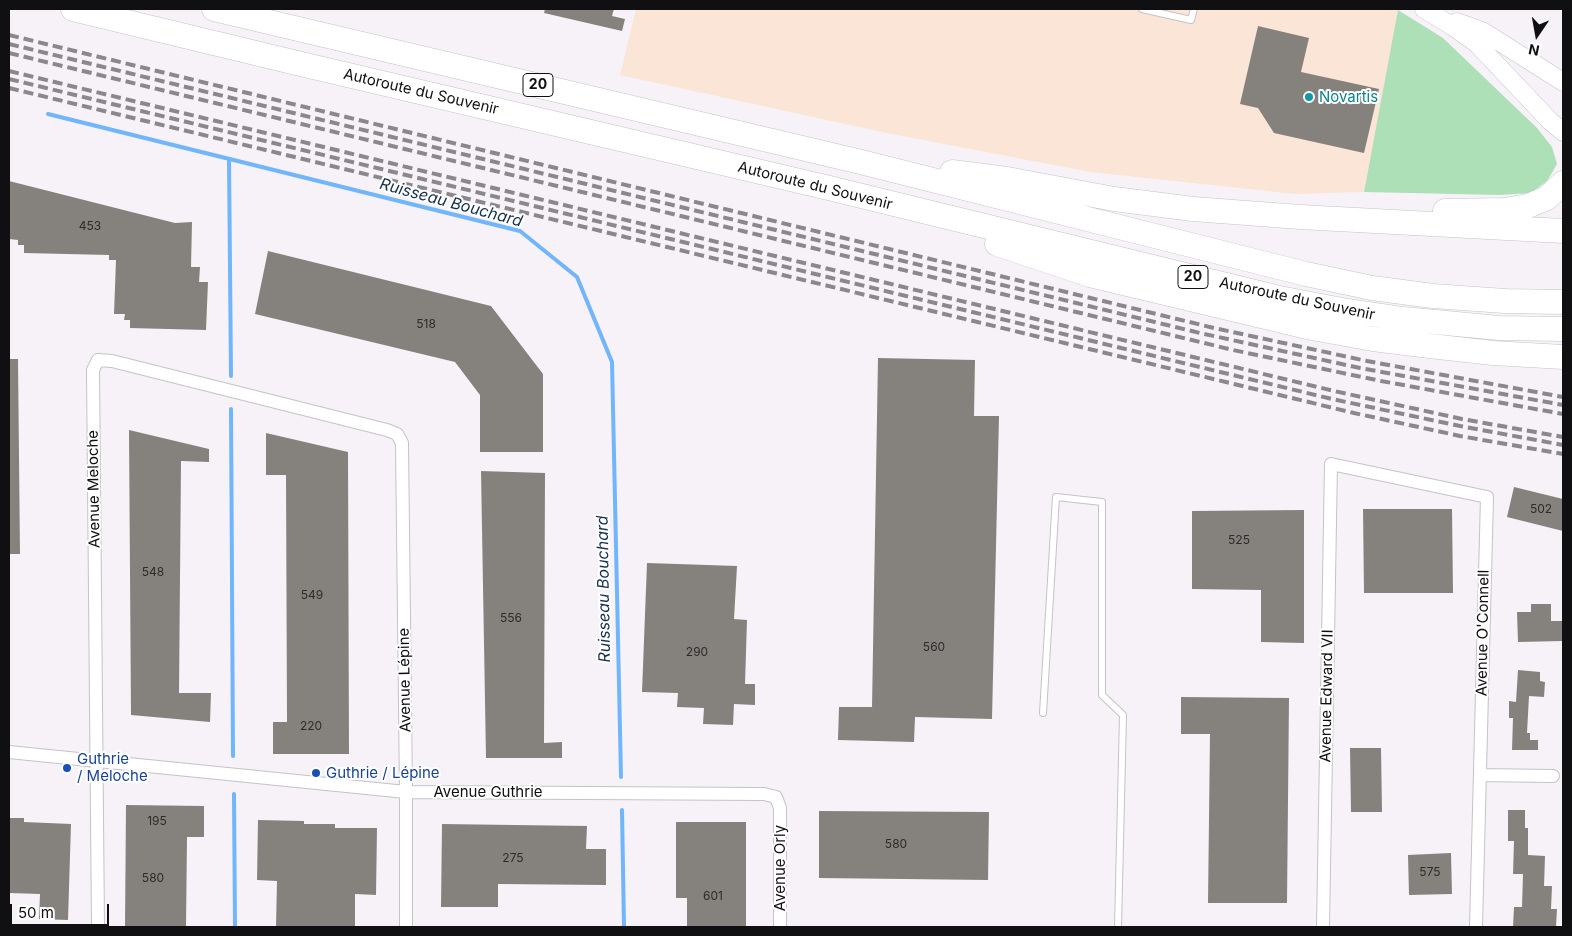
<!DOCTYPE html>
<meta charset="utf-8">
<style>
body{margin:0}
#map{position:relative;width:1572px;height:936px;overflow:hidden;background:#f6f2f8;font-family:Inter,sans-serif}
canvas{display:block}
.frame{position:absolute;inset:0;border:10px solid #100f11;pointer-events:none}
.north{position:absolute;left:1512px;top:10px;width:50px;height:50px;-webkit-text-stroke:4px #fff;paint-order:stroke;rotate:192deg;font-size:14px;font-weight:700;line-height:20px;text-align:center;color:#100f11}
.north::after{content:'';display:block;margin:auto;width:18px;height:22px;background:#100f11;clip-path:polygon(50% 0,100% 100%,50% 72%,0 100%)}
.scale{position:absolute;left:10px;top:904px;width:99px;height:22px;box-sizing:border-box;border:2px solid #100f11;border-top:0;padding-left:6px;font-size:15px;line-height:18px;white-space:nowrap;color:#100f11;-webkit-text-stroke:4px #fff;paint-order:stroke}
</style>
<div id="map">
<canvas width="1572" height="936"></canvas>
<div class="frame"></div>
<div class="north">N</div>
<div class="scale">50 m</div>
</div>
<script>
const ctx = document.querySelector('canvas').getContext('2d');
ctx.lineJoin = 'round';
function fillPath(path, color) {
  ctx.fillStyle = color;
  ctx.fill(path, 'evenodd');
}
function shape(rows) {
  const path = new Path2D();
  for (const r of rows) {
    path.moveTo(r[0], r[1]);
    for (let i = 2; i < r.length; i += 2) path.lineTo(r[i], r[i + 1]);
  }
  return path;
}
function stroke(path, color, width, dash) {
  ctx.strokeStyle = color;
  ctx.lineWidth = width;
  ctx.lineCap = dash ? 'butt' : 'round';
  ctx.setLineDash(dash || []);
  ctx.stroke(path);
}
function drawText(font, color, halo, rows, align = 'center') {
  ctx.font = font + ' Inter,sans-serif';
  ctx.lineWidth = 4;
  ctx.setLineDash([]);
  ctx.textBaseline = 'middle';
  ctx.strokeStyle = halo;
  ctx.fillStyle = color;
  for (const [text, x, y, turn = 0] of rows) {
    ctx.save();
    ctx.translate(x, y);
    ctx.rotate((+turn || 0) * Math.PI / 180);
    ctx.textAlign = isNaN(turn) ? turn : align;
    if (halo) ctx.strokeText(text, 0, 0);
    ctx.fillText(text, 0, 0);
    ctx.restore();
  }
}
const commercial = shape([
 [636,9,1396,9,1398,10,1364,192,1295,194,1090,172,887,133,620,75]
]);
const green = shape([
 [1398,10,1443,38,1537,128,1552,147,1557,164,1547,181,1531,193,1500,195,1364,192]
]);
const stream = shape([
 [48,114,520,231,577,277,612,362,621,777],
 [229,159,231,376],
 [231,409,233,756],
 [234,794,235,927],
 [622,810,624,927]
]);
const building = shape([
 [545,9,614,9,612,16,625,19,622,31,544,13],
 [1258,26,1309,38,1301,72,1379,89,1364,153,1274,133,1258,108,1240,104],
 [9,181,175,223,192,222,191,267,200,267,199,282,208,282,206,330,130,328,130,320,124,320,125,314,114,314,116,260,109,260,109,255,24,253,24,245,18,245,18,240,9,239],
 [268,251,491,306,543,374,543,452,480,452,480,395,455,362,255,314],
 [878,358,975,360,974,416,999,416,992,719,915,717,914,742,838,740,839,707,872,707],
 [9,359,18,359,20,554,9,554],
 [129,430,209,449,209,462,181,461,179,693,211,693,210,722,131,715],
 [266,433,348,452,349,754,273,754,273,722,287,722,286,475,266,475],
 [481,471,545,473,544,743,562,742,562,758,486,758],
 [1514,487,1563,499,1563,531,1507,517],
 [1363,509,1452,509,1453,593,1364,593],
 [1304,510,1304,643,1261,642,1261,590,1192,589,1192,511],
 [647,563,737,566,734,619,747,620,745,684,755,684,755,705,734,704,733,725,703,724,704,708,677,707,678,693,642,692],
 [1531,604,1551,604,1551,621,1563,621,1563,641,1518,642,1517,612,1531,612],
 [1518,670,1540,672,1540,681,1545,682,1544,697,1529,696,1527,733,1530,733,1530,740,1538,740,1538,750,1512,750,1513,718,1509,718,1509,701,1516,702],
 [1181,697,1289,698,1287,903,1208,903,1210,734,1181,734],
 [1350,748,1381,748,1382,812,1351,812],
 [126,805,204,806,204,837,187,837,186,927,125,927],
 [1508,810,1525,810,1525,828,1528,828,1528,855,1545,856,1544,886,1552,886,1551,909,1557,909,1556,927,1513,927,1514,907,1522,907,1523,874,1513,874,1514,841,1508,841],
 [819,811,989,812,988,880,819,878],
 [9,818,24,818,24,822,71,824,68,920,39,919,40,894,9,893],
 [258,820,304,821,304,824,335,824,335,828,377,828,376,895,355,894,355,927,276,927,277,881,257,880],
 [676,822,746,822,746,927,687,927,687,898,676,898],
 [442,824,587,826,586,849,606,849,606,885,498,884,498,907,441,907],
 [1451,853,1452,894,1409,895,1408,855]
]);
const service = shape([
 [1142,9,1191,20,1194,9],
 [1043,713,1056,497,1102,502,1102,695,1123,715,1118,927]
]);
const minor = shape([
 [9,752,406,792,764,794,776,797,780,808,780,927],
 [1480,775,1553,776],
 [98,927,93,370,98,360,112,361,387,430,397,434,402,443,406,792,406,927],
 [1323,927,1331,464,1487,497,1476,927]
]);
const secondary = shape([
 [1424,9,1452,26,1476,43,1497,65,1550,121,1563,132],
 [1457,22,1484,32,1563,82]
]);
const motorway = shape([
 [73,9,301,64,829,188,1279,298,1342,310,1403,319,1499,328,1563,329],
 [214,9,861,162,1306,274,1372,288,1433,296,1505,301,1563,302],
 [952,172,1007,179,1114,199,1193,209,1300,217,1563,231],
 [1445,211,1505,210,1528,206,1547,198,1563,183],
 [997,244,1090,275,1312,328,1373,339,1430,346,1493,353,1563,357]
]);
const rail = shape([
 [9,35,1214,328,1367,361,1563,397],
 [9,44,1200,333,1360,368,1563,405],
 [9,53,1233,350,1381,381,1563,414],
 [9,71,1334,391,1462,419,1563,437],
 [9,79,1332,399,1460,426,1563,445],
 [9,88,1354,413,1460,436,1563,454]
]);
const markers = [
 [1309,97,5,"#0f9aa8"],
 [67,768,5,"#1a4fb4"],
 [316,773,5,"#1a4fb4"]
];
const numberNames = [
 ["453",90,226],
 ["518",426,324],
 ["502",1541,509],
 ["525",1239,540],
 ["548",153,572],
 ["549",312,595],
 ["556",511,618],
 ["560",934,647],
 ["290",697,652],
 ["220",311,726],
 ["195",157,821],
 ["580",896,844],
 ["275",513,858],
 ["575",1430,872],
 ["580",153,878],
 ["601",713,896]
];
const shields = [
 [538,85,30],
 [1193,277,30]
];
const shieldNames = [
 ["20",538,85],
 ["20",1193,277]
];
const streetNames = [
 ["Autoroute du Souvenir",421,92,13],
 ["Autoroute du Souvenir",815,186,14],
 ["Autoroute du Souvenir",1297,299,12],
 ["Avenue Meloche",94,489,-91],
 ["Avenue O'Connell",1483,633,-89],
 ["Avenue Lépine",405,680,-91],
 ["Avenue Edward VII",1327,696,-89],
 ["Avenue Guthrie",488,792],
 ["Avenue Orly",780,868,-90]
];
const cultureNames = [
 ["Novartis",1319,97]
];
const transitNames = [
 ["Guthrie",77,759],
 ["/ Meloche",77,776],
 ["Guthrie / Lépine",326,773]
];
const waterNames = [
 ["Ruisseau Bouchard",451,203,15],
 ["Ruisseau Bouchard",604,589,-91]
];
fillPath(commercial, '#fae5d7');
fillPath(green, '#ade0b7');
stroke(stream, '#71b5fb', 4);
fillPath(building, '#85827d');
stroke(service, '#c5c2c8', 8);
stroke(minor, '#c5c2c8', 14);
stroke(secondary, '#c5c2c8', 19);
stroke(motorway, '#c5c2c8', 25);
stroke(service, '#fff', 6);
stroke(minor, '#fff', 12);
stroke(secondary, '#fff', 18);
stroke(motorway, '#fff', 24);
stroke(rail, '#8a888c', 4, [10, 5]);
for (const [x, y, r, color] of markers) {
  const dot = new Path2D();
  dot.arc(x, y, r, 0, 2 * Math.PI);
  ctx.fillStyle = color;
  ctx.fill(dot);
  stroke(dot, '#fff', 2);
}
drawText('12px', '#2d2c2c', null, numberNames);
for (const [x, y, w] of shields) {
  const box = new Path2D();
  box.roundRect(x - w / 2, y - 11.5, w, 23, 4);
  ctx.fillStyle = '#fff';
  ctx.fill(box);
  stroke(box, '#100f11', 1);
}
drawText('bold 14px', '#100f11', null, shieldNames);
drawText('15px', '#100f11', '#fff', streetNames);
drawText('15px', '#0d838f', '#fff', cultureNames, 'left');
drawText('15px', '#164399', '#fff', transitNames, 'left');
drawText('italic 16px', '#15314d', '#fff', waterNames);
</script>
